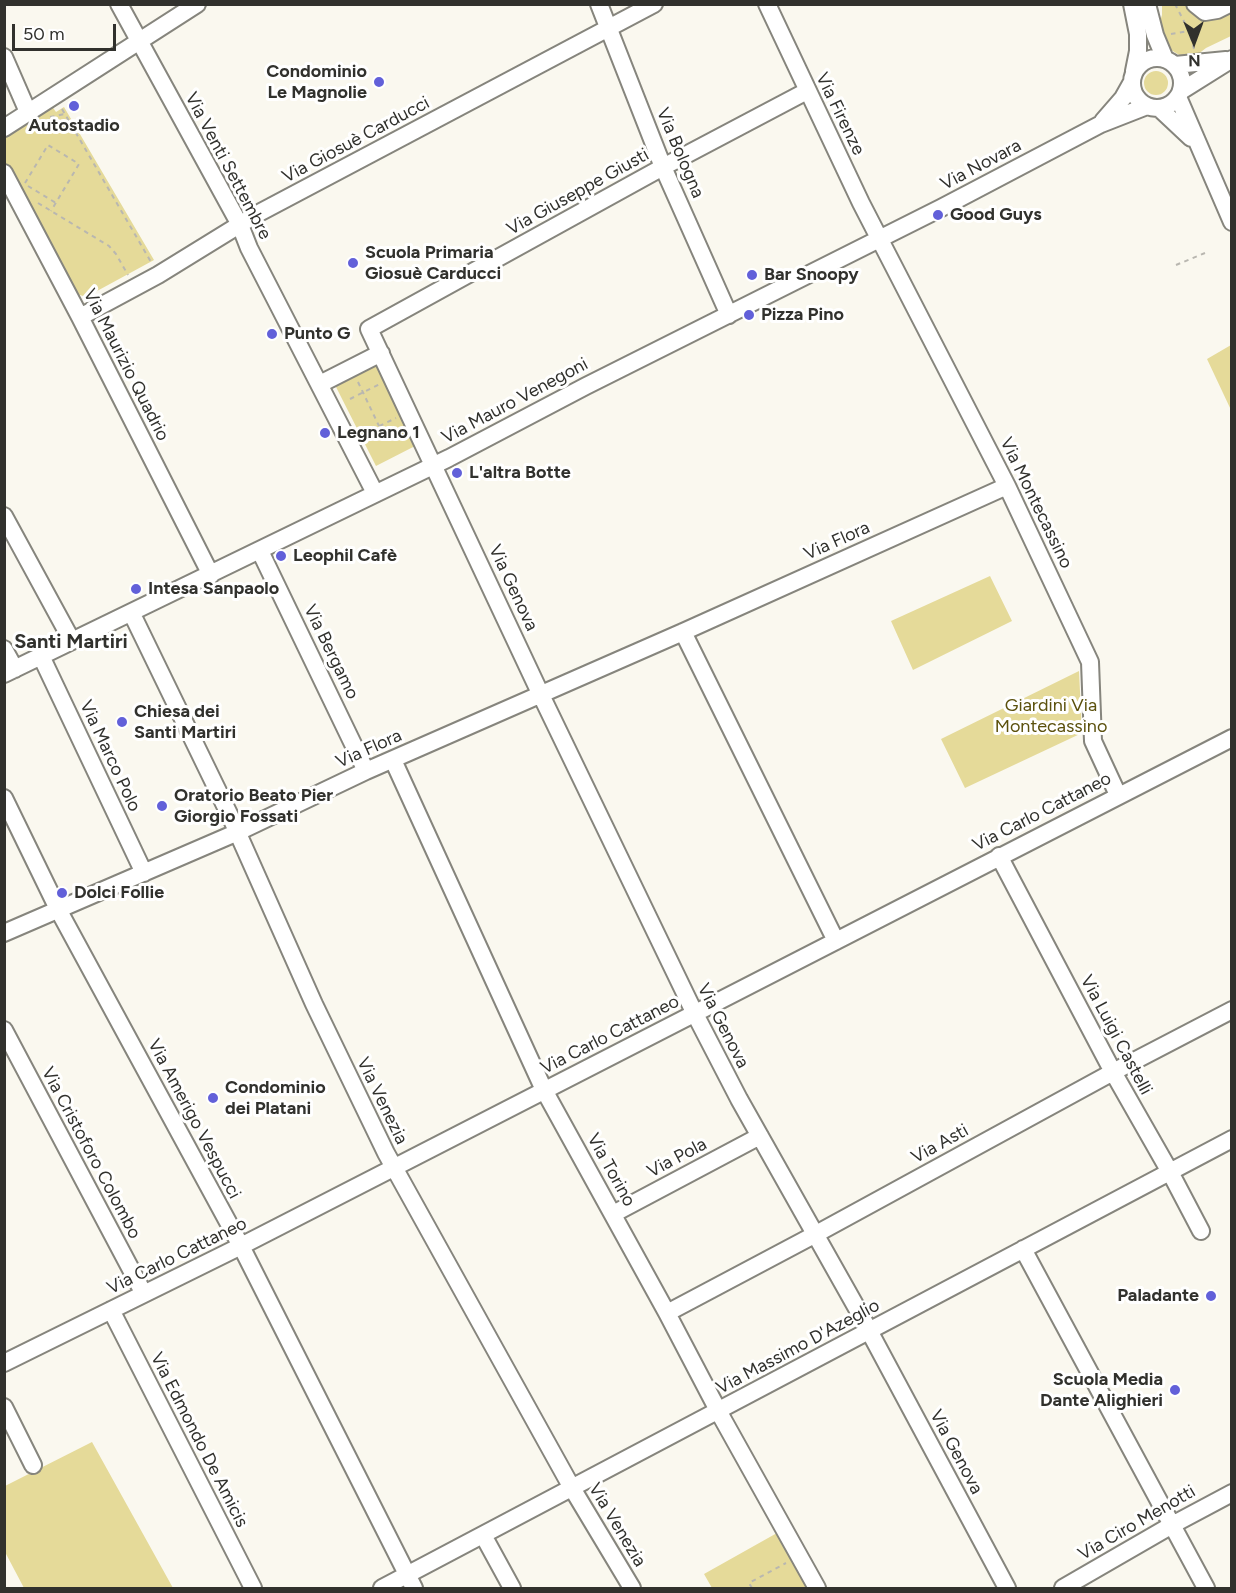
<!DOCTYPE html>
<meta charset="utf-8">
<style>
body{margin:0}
#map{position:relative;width:1236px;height:1593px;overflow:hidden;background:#faf8ef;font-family:Figtree,sans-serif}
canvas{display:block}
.frame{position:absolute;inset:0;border:6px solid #31312d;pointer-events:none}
.north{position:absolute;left:1164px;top:12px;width:60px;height:60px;-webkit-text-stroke:4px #fff;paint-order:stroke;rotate:179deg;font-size:16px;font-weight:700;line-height:24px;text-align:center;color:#31312d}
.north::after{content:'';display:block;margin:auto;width:21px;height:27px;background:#31312d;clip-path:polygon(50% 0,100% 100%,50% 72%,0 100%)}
.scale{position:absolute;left:12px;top:24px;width:104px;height:27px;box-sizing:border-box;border:3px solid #31312d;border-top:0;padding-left:8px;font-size:18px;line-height:21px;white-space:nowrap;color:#31312d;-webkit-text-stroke:4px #fff;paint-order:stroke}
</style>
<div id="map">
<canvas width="1236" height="1593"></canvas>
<div class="frame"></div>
<div class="north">N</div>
<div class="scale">50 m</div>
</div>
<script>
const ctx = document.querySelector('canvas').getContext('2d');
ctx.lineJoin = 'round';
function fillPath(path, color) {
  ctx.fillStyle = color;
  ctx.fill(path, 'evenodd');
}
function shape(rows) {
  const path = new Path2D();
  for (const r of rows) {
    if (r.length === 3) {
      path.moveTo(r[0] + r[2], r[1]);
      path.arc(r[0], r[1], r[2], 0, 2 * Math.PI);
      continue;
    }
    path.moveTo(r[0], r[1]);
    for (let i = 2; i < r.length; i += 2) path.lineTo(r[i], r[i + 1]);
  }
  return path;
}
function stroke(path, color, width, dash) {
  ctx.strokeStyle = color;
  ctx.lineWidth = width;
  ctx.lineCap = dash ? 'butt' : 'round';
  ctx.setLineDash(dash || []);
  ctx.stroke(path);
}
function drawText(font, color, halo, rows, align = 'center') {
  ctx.font = font + ' Figtree,sans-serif';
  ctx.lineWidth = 6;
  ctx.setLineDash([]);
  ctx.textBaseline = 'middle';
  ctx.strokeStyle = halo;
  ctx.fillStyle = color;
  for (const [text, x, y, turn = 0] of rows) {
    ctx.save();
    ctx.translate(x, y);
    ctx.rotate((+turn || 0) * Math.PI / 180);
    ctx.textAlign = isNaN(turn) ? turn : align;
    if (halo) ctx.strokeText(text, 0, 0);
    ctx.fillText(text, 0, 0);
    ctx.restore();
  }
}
const green = shape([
 [1162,5,1189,5,1231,10,1231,36,1206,48,1193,58,1181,56,1171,50,1161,40,1159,25,1162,15],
 [1156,83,12],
 [51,105,56,112,64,107,154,260,86,297,77,294,5,164,4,134],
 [1231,345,1231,410,1207,359],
 [376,364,417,445,376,466,335,385],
 [990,576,1012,621,913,670,891,621],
 [1079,671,1082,733,965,788,941,739],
 [92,1442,173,1588,24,1588,5,1552,5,1486],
 [777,1533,807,1587,804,1588,712,1588,704,1574]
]);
const path = shape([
 [1175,4,1189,31,1194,49],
 [1171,34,1189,31],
 [62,109,151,262],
 [50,117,65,114],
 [25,183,48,145,79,164,51,211],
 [28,186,56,203],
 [38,203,109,246,116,254,128,275],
 [1176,265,1205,253],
 [358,382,379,426],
 [350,399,380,384],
 [363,434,396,418],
 [752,1588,749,1583,786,1563]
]);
const minor = shape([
 [119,4,240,225,249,248,375,493],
 [599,4,663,167,729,315],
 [767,4,861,203,1007,486,1090,662,1093,741,1118,795],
 [1132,4,1138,34,1138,51,1134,71],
 [1147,4,1155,35,1165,59],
 [1195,4,1205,12,1217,10,1229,4],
 [4,57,28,112],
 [1157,83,25],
 [1175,65,1226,60],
 [807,91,663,167,369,329,541,695,695,1014,739,1099,859,1312,1007,1588],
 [1181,91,1232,59],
 [1178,97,1232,222],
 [1159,108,1191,138],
 [1103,121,1123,98,1132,82],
 [4,128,197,4],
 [4,173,80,317,211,575],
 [80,317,158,275,257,214,654,4],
 [320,384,381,353],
 [4,516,72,641],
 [260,551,366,771],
 [132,614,232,820,314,1004,386,1153,572,1488,632,1588],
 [683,632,836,941],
 [4,649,15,669],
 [41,656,144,873],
 [4,674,449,458,586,386,941,208,1101,124,1147,106],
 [393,760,544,1090,667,1313,721,1416,817,1588],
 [4,798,59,911,241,1246,414,1588],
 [999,856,1113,1072,1170,1172,1201,1231],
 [4,933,238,832,366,771,683,632,1007,486],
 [4,1030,144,1294],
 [613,1214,760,1136],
 [1023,1249,1206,1588],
 [111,1310,253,1588],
 [667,1313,816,1234,1113,1072,1232,1010],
 [4,1363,241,1246,1232,738],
 [4,1407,33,1465],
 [483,1535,512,1588],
 [382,1588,1232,1139],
 [1063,1588,1172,1525,1232,1493]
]);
const markers = [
 [379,82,6,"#6260d9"],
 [74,106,6,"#6260d9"],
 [938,215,6,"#6260d9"],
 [353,263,6,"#6260d9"],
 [752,275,6,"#6260d9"],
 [749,315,6,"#6260d9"],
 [272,334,6,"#6260d9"],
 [325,433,6,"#6260d9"],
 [457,473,6,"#6260d9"],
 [281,556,6,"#6260d9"],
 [136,589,6,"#6260d9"],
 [122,722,6,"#6260d9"],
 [162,806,6,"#6260d9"],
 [62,893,6,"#6260d9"],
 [213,1098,6,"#6260d9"],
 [1211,1296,6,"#6260d9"],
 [1175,1390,6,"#6260d9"]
];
const poiNames = [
 ["Condominio",367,72,"right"],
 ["Le Magnolie",367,93,"right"],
 ["Autostadio",74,126,"center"],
 ["Good Guys",950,215],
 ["Scuola Primaria",365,253],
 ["Giosuè Carducci",365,274],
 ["Bar Snoopy",764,275],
 ["Pizza Pino",761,315],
 ["Punto G",284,334],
 ["Legnano 1",337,433],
 ["L'altra Botte",469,473],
 ["Leophil Cafè",293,556],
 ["Intesa Sanpaolo",148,589],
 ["Chiesa dei",134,712],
 ["Santi Martiri",134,733],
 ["Oratorio Beato Pier",174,796],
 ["Giorgio Fossati",174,817],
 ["Dolci Follie",74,893],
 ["Condominio",225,1088],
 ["dei Platani",225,1109],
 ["Paladante",1199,1296,"right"],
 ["Scuola Media",1163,1380,"right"],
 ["Dante Alighieri",1163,1401,"right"]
];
const streetNames = [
 ["Via Firenze",840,114,64],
 ["Via Giosuè Carducci",356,140,-28],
 ["Via Bologna",680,153,67],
 ["Via Novara",981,165,-28],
 ["Via Venti Settembre",228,166,62],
 ["Via Giuseppe Giusti",578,192,-29],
 ["Via Maurizio Quadrio",126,365,63],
 ["Via Mauro Venegoni",515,401,-28],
 ["Via Montecassino",1036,503,64],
 ["Via Flora",837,541,-24],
 ["Via Genova",513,588,65],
 ["Via Bergamo",331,652,64],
 ["Via Flora",369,749,-24],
 ["Via Marco Polo",110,756,65],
 ["Via Carlo Cattaneo",1042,812,-27],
 ["Via Genova",723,1026,63],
 ["Via Carlo Cattaneo",610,1035,-27],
 ["Via Luigi Castelli",1116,1035,62],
 ["Via Venezia",382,1101,64],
 ["Via Amerigo Vespucci",194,1119,62],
 ["Via Asti",940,1144,-29],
 ["Via Cristoforo Colombo",91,1153,62],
 ["Via Pola",677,1158,-28],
 ["Via Torino",611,1170,61],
 ["Via Carlo Cattaneo",177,1256,-26],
 ["Via Massimo D'Azeglio",798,1347,-28],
 ["Via Edmondo De Amicis",199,1440,63],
 ["Via Genova",956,1452,62],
 ["Via Ciro Menotti",1137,1523,-30],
 ["Via Venezia",617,1525,59]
];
const parkNames = [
 ["Giardini Via",1051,706],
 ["Montecassino",1051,727]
];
const neighbourhoodNames = [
 ["Santi Martiri",71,642]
];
fillPath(green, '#e5da99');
stroke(minor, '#86857d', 20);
stroke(path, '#b9b7b0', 2, [4.5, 4.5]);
stroke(minor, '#fff', 16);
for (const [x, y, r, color] of markers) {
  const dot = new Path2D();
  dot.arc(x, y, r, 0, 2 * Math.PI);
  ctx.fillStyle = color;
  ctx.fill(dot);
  stroke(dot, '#fff', 2);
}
drawText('bold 18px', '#31312d', '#fff', poiNames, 'left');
drawText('18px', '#31312d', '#fff', streetNames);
drawText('18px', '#5b500c', '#fff', parkNames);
drawText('bold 20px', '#31312d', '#fff', neighbourhoodNames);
</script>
